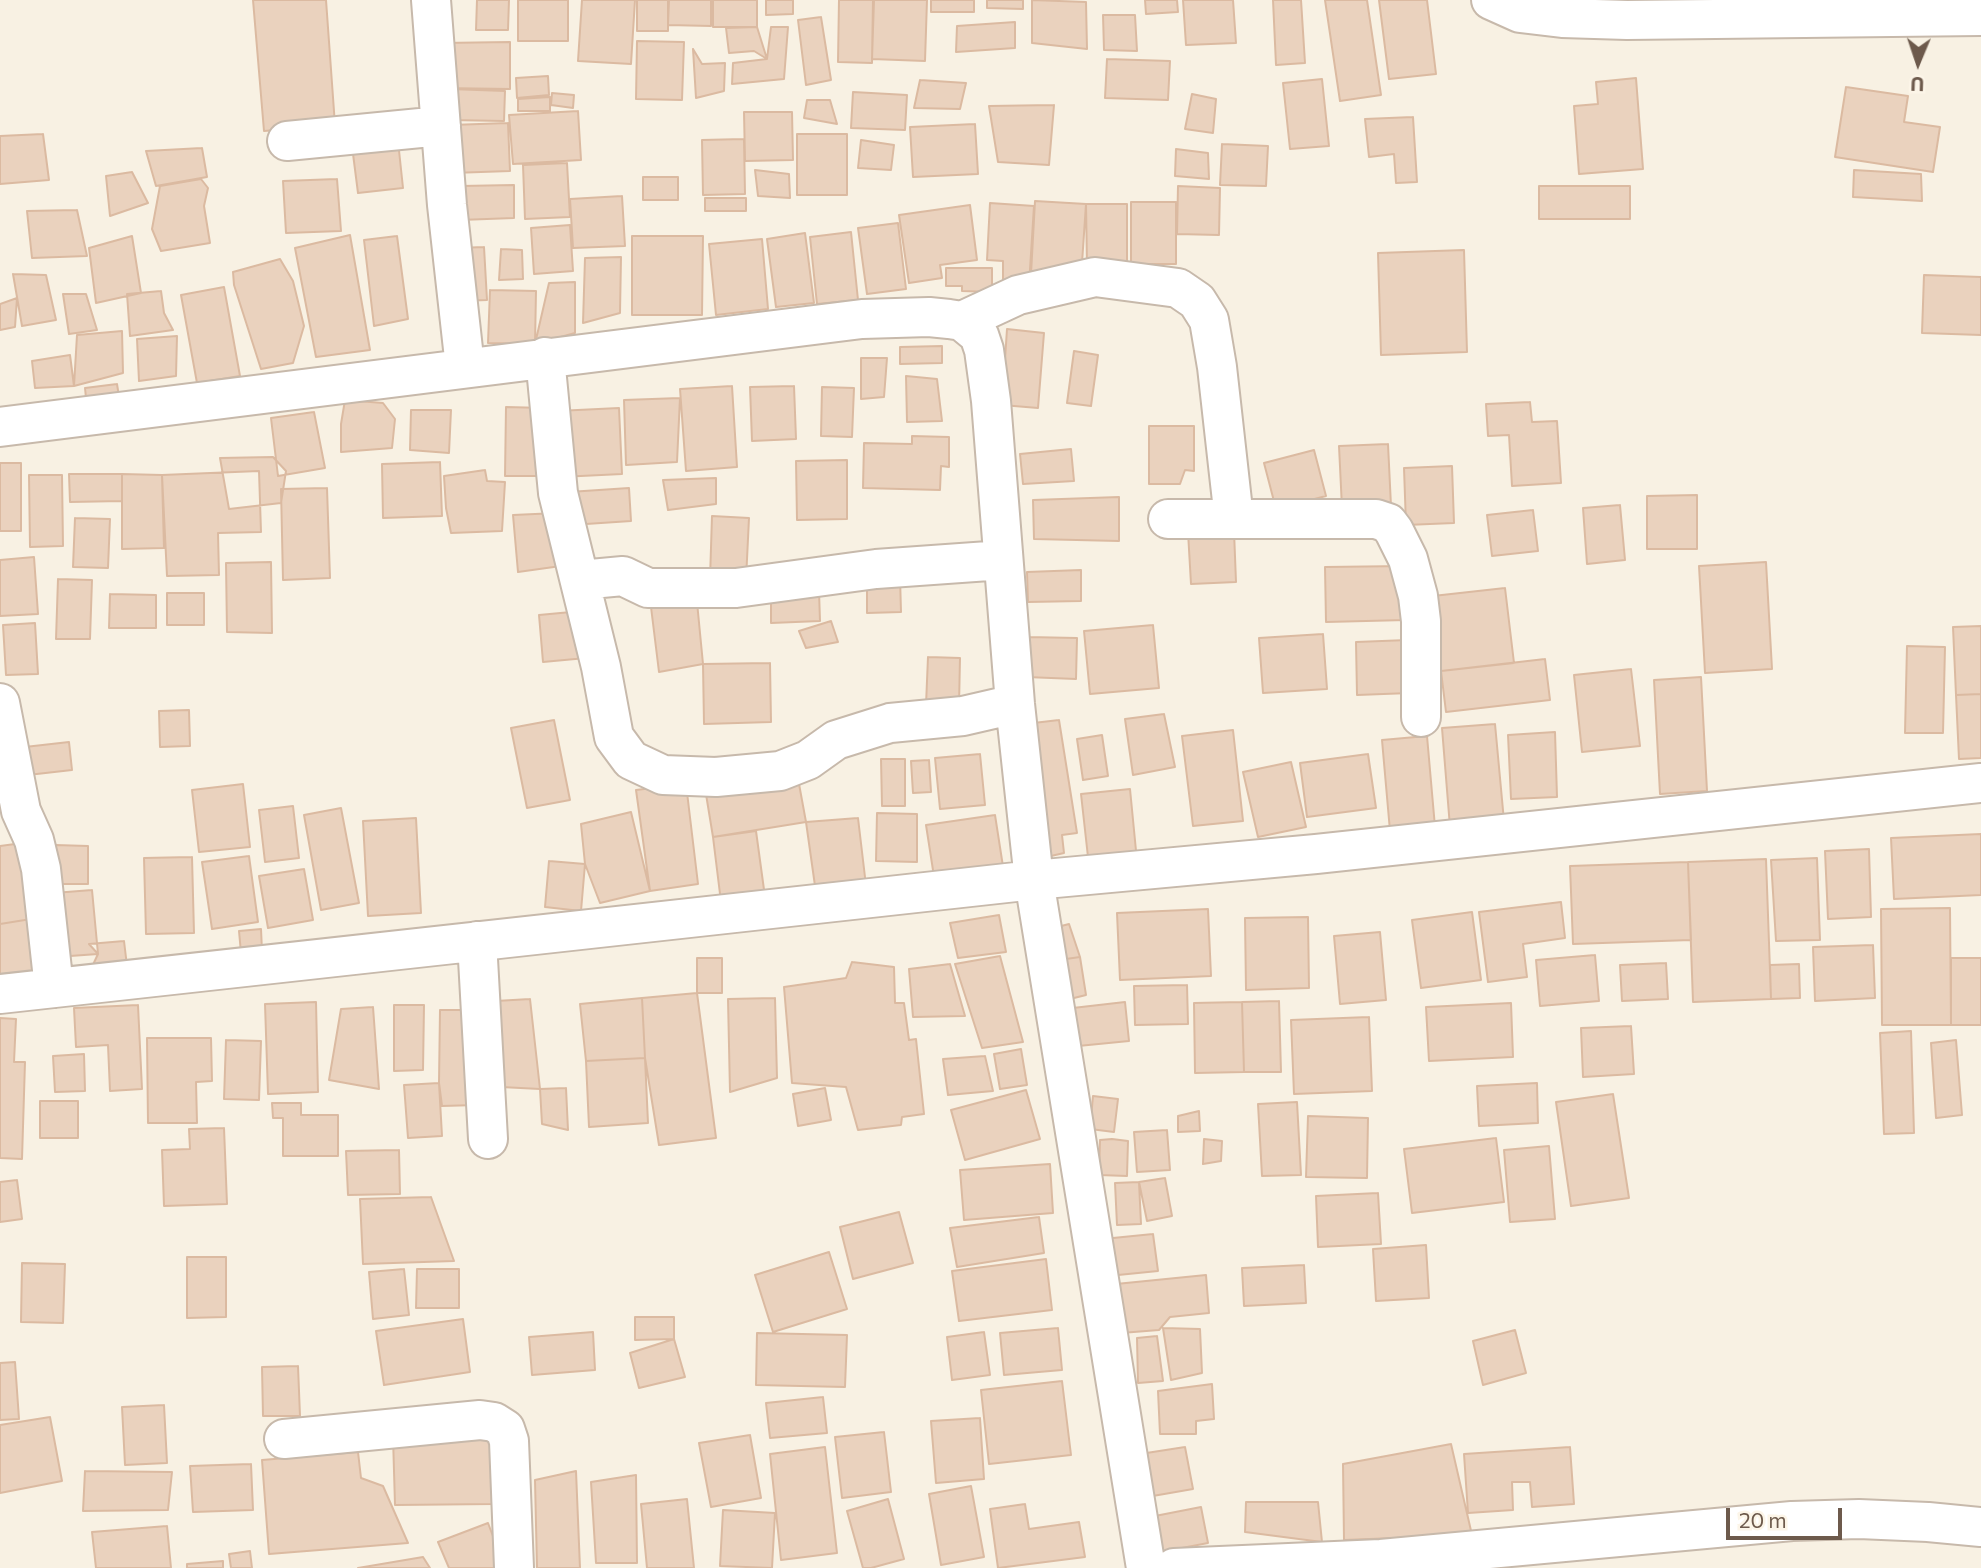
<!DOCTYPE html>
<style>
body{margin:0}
#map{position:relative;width:1981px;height:1568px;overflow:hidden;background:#f8f1e3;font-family:Commissioner,sans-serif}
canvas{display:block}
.north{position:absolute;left:1883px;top:28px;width:70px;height:70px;-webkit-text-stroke:5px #fcf5e8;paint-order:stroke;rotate:182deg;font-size:19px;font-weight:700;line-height:28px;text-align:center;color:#6d5a4c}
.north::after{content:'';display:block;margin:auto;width:24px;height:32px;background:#6d5a4c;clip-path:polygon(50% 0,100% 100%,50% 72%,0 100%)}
.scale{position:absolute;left:1726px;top:1508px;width:116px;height:32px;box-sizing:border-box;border:4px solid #6d5a4c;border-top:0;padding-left:9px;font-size:21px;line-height:24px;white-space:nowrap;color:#6d5a4c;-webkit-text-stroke:5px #fcf5e8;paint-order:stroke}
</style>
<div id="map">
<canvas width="1981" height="1568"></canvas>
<div class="north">U</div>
<div class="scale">20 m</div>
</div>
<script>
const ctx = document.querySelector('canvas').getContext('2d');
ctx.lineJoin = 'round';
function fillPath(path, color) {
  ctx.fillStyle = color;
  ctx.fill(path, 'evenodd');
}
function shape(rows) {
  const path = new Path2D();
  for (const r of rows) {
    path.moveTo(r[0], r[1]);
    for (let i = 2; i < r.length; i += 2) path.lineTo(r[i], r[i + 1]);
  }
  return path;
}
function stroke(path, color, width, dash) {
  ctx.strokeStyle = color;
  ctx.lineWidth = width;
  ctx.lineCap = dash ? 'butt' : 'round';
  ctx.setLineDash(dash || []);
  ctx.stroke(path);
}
const building = shape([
 [253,0,326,0,335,125,264,131,253,0],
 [477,0,509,0,508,30,476,30,477,0],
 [518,0,568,0,568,41,518,41,518,0],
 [582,0,635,0,631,64,578,61,582,0],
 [637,0,668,0,668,31,637,31,637,0],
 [669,0,711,0,711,26,668,25,669,0],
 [713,0,757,0,757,27,713,27,713,0],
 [766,0,793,0,793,14,766,15,766,0],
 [839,0,873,0,872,63,838,62,839,0],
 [874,0,927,0,925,61,872,59,874,0],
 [931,0,974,0,974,12,931,12,931,0],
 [987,0,1023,0,1023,9,987,8,987,0],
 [1032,0,1086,2,1087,49,1032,43,1032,0],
 [1145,0,1177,0,1178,12,1146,14,1145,0],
 [1183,0,1233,0,1236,43,1186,45,1183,0],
 [1273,0,1301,0,1305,63,1276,65,1273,0],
 [1325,0,1367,0,1381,95,1340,101,1325,0],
 [1379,0,1427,0,1436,74,1389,79,1379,0],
 [1103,15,1135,15,1137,51,1104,50,1103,15],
 [821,17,831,80,806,85,798,20,821,17],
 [1015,22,1015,48,956,52,957,26,1015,22],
 [757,27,767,59,754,51,729,53,726,28,757,27],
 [771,27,788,27,784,79,732,84,733,63,767,59,771,27],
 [637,41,684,42,682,100,636,99,637,41],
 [510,42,510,89,441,88,442,43,510,42],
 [693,49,702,64,725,63,724,91,696,98,693,49],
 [1107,59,1170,61,1168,100,1105,98,1107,59],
 [548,76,549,95,517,98,516,78,548,76],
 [1636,78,1643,169,1579,174,1574,106,1598,104,1596,82,1636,78],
 [1322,79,1329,146,1290,149,1283,83,1322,79],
 [920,80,966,83,960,109,914,108,920,80],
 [1846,87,1908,96,1904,122,1940,127,1933,172,1835,157,1846,87],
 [450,89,505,91,504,121,450,120,450,89],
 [853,92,907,95,905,130,851,128,853,92],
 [552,93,574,95,573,108,551,105,552,93],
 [1192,94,1216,99,1213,133,1185,129,1192,94],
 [550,97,550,111,518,111,518,99,550,97],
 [807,100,830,100,837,124,804,118,807,100],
 [1054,105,1049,165,998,162,989,106,1054,105],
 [578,111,581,160,513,164,509,115,578,111],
 [744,112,792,112,793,160,745,161,744,112],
 [1413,117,1417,182,1396,183,1394,154,1369,157,1365,119,1413,117],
 [508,123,510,171,452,173,451,125,508,123],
 [975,124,978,174,913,177,910,127,975,124],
 [43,134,49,180,0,184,0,136,43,134],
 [797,134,847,134,847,195,797,195,797,134],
 [744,139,745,194,703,195,702,140,744,139],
 [861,140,894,145,891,170,858,168,861,140],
 [398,141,403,188,358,193,352,146,398,141],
 [1222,144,1268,146,1266,186,1220,185,1222,144],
 [202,148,207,177,156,186,146,151,202,148],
 [1176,149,1208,153,1209,179,1175,176,1176,149],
 [567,163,570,217,525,219,523,165,567,163],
 [755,170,789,174,790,198,758,196,755,170],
 [1854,170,1921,174,1922,201,1853,197,1854,170],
 [132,172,148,203,110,216,106,176,132,172],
 [643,177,678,177,678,200,643,200,643,177],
 [201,179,208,188,204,206,210,243,161,251,152,229,160,186,201,179],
 [337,179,341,231,286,233,283,181,337,179],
 [514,185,514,218,460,220,461,186,514,185],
 [1178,186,1220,188,1219,235,1177,234,1178,186],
 [1539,186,1630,186,1630,219,1539,219,1539,186],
 [622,196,625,246,573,248,570,199,622,196],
 [705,198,746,198,746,211,705,211,705,198],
 [1035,201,1086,204,1081,278,1031,274,1035,201],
 [1131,202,1176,202,1176,264,1131,264,1131,202],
 [990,203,1034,206,1029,285,1003,284,1003,261,987,260,990,203],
 [1086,204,1127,204,1127,266,1087,266,1086,204],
 [970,205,977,260,940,265,942,278,909,283,899,215,970,205],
 [77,210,87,256,32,258,27,211,77,210],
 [898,223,906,289,867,294,858,228,898,223],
 [570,225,573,271,534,274,531,228,570,225],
 [851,232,858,300,817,304,810,237,851,232],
 [805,233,814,303,776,307,767,239,805,233],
 [350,235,370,350,316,357,295,248,350,235],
 [132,236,141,293,96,303,89,248,132,236],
 [397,236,408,319,374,326,364,240,397,236],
 [632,236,703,236,702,315,632,315,632,236],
 [762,239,768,309,716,315,709,244,762,239],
 [484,247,487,300,461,301,458,248,484,247],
 [501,249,522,250,523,279,499,280,501,249],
 [1464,250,1467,352,1381,355,1378,253,1464,250],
 [621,257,620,313,583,323,585,258,621,257],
 [280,259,293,281,304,326,293,363,261,369,234,285,233,272,280,259],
 [946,268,992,268,992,292,962,291,962,286,946,286,946,268],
 [13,274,46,275,56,320,22,326,13,274],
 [1924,275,1981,277,1981,335,1922,333,1924,275],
 [575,282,575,333,535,344,549,283,575,282],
 [224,287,240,376,197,383,181,295,224,287],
 [490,290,536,291,535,344,488,343,490,290],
 [161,291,164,313,173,330,130,336,127,294,161,291],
 [63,294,86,294,97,330,69,334,63,294],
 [17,298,15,327,0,330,0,304,17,298],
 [1007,329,1044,333,1038,408,1002,405,1007,329],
 [122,331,123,373,74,386,77,335,122,331],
 [177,336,176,376,139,381,137,339,177,336],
 [942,346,942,363,900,364,900,347,942,346],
 [1074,351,1098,355,1091,406,1067,403,1074,351],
 [70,355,74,386,35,388,32,361,70,355],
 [861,358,887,358,884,397,861,399,861,358],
 [906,376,937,379,942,421,907,422,906,376],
 [117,384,120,403,87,408,85,388,117,384],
 [732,386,737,467,686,471,680,389,732,386],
 [794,386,796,439,752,441,750,387,794,386],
 [822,387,854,388,852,437,821,436,822,387],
 [680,398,677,462,626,465,624,400,680,398],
 [345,400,383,403,395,419,392,448,341,452,341,424,345,400],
 [1530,402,1532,422,1557,421,1561,483,1512,486,1509,435,1488,436,1486,404,1530,402],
 [506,407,545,408,544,476,505,476,506,407],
 [619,408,622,474,560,477,557,411,619,408],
 [411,410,451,410,449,453,410,450,411,410],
 [314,412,325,468,278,476,271,418,314,412],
 [1149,426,1194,426,1194,471,1185,470,1180,484,1149,484,1149,426],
 [912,436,949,437,949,467,941,466,940,490,863,488,864,443,912,444,912,436],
 [1388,444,1391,506,1342,508,1339,446,1388,444],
 [1071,449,1074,481,1023,484,1020,454,1071,449],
 [1314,450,1326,496,1276,509,1264,463,1314,450],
 [273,457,286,471,281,503,229,509,220,458,273,457],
 [847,460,847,519,797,520,796,461,847,460],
 [440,462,442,516,383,518,382,464,440,462],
 [0,463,21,463,21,531,0,531,0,463],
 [1452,466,1454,523,1406,525,1404,468,1452,466],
 [485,470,487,481,505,482,502,531,451,533,446,508,444,476,485,470],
 [259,471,261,532,218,533,219,575,167,576,162,475,259,471],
 [69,474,122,474,122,501,70,502,69,474],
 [122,474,162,475,164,548,122,549,122,474],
 [29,475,62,475,63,546,30,547,29,475],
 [716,478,716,504,668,510,663,480,716,478],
 [327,488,330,578,283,580,281,489,327,488],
 [629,488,631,521,571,525,569,492,629,488],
 [1697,495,1697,549,1647,549,1647,496,1697,495],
 [1119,497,1119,541,1034,539,1033,500,1119,497],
 [1620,505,1625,560,1587,564,1583,508,1620,505],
 [1533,510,1538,551,1492,556,1487,515,1533,510],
 [557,513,568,565,518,572,513,515,557,513],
 [712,516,749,518,746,580,710,579,712,516],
 [75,518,110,519,108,568,73,567,75,518],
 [1234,531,1236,582,1191,584,1188,532,1234,531],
 [34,557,38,614,0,616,0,560,34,557],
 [271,562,272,633,227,632,226,563,271,562],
 [1766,562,1772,669,1705,673,1699,566,1766,562],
 [1405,566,1406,620,1326,622,1325,567,1405,566],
 [1081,570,1081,601,1028,602,1027,572,1081,570],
 [900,577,901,612,867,613,867,578,900,577],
 [58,579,92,580,90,639,56,639,58,579],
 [1505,588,1514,663,1441,671,1433,596,1505,588],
 [819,591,820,621,771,623,771,593,819,591],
 [167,593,204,593,204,625,167,625,167,593],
 [110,594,156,595,156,628,109,628,110,594],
 [697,602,703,664,659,672,651,607,697,602],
 [582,611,586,658,543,662,539,615,582,611],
 [831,621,838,642,806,648,799,631,831,621],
 [35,623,38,674,6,675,3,625,35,623],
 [1153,625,1159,688,1090,694,1084,631,1153,625],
 [1981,626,1981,694,1956,695,1953,627,1981,626],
 [1323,634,1327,689,1263,693,1259,638,1323,634],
 [1027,637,1077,638,1076,679,1026,677,1027,637],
 [1408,640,1410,693,1357,695,1356,642,1408,640],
 [1907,646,1945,647,1943,733,1905,733,1907,646],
 [928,657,960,658,959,706,926,705,928,657],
 [1545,659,1550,700,1446,712,1441,671,1545,659],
 [770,663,771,722,704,724,703,664,770,663],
 [1631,669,1640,746,1582,752,1574,675,1631,669],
 [1701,677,1707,791,1660,794,1654,680,1701,677],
 [1981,694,1981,758,1959,759,1956,695,1981,694],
 [189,710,190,746,160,747,159,711,189,710],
 [1164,714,1175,767,1133,775,1125,719,1164,714],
 [554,720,570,800,527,808,511,728,554,720],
 [1059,720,1077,833,1062,835,1064,853,1038,859,1025,724,1059,720],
 [1495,724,1504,821,1450,827,1442,728,1495,724],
 [1233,730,1243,821,1193,826,1182,736,1233,730],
 [1555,732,1557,797,1511,799,1508,735,1555,732],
 [1102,735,1108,776,1083,780,1077,739,1102,735],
 [1427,736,1435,827,1390,831,1382,740,1427,736],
 [69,742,72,770,19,776,16,748,69,742],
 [980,754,985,805,940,809,935,758,980,754],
 [1368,754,1376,808,1307,817,1300,763,1368,754],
 [881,759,905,759,905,806,882,806,881,759],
 [929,760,931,792,913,793,911,761,929,760],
 [1291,762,1306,827,1258,837,1243,772,1291,762],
 [797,773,806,822,713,837,705,788,797,773],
 [243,784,250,847,199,852,192,790,243,784],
 [686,784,698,884,650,891,636,790,686,784],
 [1130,789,1137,861,1089,866,1081,794,1130,789],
 [293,806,299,858,265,862,259,810,293,806],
 [341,808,359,903,321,910,304,815,341,808],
 [631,812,650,891,600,903,585,864,581,824,631,812],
 [877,813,917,814,917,862,876,861,877,813],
 [995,815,1004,873,935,883,926,825,995,815],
 [416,818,421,913,368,916,363,821,416,818],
 [858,818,867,894,817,900,806,822,858,818],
 [756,831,765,897,721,902,713,837,756,831],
 [1981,834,1981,895,1894,899,1891,838,1981,834],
 [30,842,31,919,0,924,0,846,30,842],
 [55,845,88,846,88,884,54,884,55,845],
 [1869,849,1871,917,1828,919,1825,851,1869,849],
 [249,856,258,922,212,929,202,862,249,856],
 [192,857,194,933,146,934,144,858,192,857],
 [1817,858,1820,940,1776,941,1771,860,1817,858],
 [1766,859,1771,999,1693,1002,1688,862,1766,859],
 [549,861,585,864,581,911,545,907,549,861],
 [1688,862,1691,940,1573,944,1570,866,1688,862],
 [304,869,313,920,268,928,259,876,304,869],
 [92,890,98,954,56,957,54,893,92,890],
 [1561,902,1565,938,1523,944,1527,977,1488,982,1479,912,1561,902],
 [1950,908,1951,1025,1882,1025,1881,909,1950,908],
 [1208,909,1211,976,1120,980,1117,913,1208,909],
 [1472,912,1481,980,1421,988,1412,920,1472,912],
 [999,915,1006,952,958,958,950,923,999,915],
 [1308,917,1309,988,1246,990,1245,918,1308,917],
 [31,919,41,980,0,985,0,924,31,919],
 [1069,924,1080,957,1059,960,1042,931,1069,924],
 [261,929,262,951,241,953,239,931,261,929],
 [1380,932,1386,1000,1340,1004,1334,936,1380,932],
 [124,941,127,966,91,969,98,954,89,944,124,941],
 [1873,945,1875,998,1815,1001,1813,947,1873,945],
 [1595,955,1599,1001,1540,1006,1536,960,1595,955],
 [1000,956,1023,1042,982,1048,955,964,1000,956],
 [1080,957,1086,995,1054,1003,1059,960,1080,957],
 [697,958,722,958,722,993,697,993,697,958],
 [1951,958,1981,958,1981,1025,1951,1025,1951,958],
 [852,962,894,967,895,1003,904,1003,909,1040,916,1039,924,1114,902,1117,901,1125,858,1130,846,1087,792,1083,784,987,846,978,852,962],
 [1666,963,1668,999,1622,1001,1620,965,1666,963],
 [950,964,965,1016,913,1017,909,969,950,964],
 [1799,964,1800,998,1771,999,1770,965,1799,964],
 [1187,985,1188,1024,1135,1025,1134,986,1187,985],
 [697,993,716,1138,659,1145,645,1058,642,998,697,993],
 [642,998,645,1058,586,1061,580,1004,642,998],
 [775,998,777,1078,730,1092,728,999,775,998],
 [530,999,540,1089,501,1087,496,1001,530,999],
 [1279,1001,1281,1072,1244,1072,1242,1002,1279,1001],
 [316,1002,318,1092,268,1094,265,1004,316,1002],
 [1125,1002,1129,1041,1068,1047,1064,1009,1125,1002],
 [1242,1002,1244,1072,1195,1073,1194,1003,1242,1002],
 [1511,1003,1513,1057,1429,1061,1426,1007,1511,1003],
 [138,1005,142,1089,110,1091,108,1045,76,1047,74,1008,138,1005],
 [394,1005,424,1005,423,1070,394,1071,394,1005],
 [373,1007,379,1089,329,1080,341,1009,373,1007],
 [440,1010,475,1010,477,1105,442,1106,439,1083,440,1010],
 [1369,1017,1372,1091,1294,1094,1291,1020,1369,1017],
 [0,1018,16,1019,14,1062,25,1062,22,1159,0,1158,0,1018],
 [1631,1026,1634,1074,1583,1077,1581,1028,1631,1026],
 [1911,1031,1914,1133,1884,1134,1880,1033,1911,1031],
 [147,1038,211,1038,212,1081,196,1082,197,1123,148,1123,147,1038],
 [226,1040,261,1041,259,1100,224,1099,226,1040],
 [1956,1040,1962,1115,1936,1118,1931,1043,1956,1040],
 [1021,1049,1027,1085,1000,1089,994,1054,1021,1049],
 [84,1054,85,1091,55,1092,53,1056,84,1054],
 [985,1056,993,1091,948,1095,943,1059,985,1056],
 [645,1058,648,1123,589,1127,586,1061,645,1058],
 [439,1083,442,1136,408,1138,404,1085,439,1083],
 [1537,1083,1538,1123,1479,1126,1477,1086,1537,1083],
 [566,1088,568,1130,542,1124,540,1089,566,1088],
 [825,1088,831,1120,798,1126,793,1094,825,1088],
 [1026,1090,1040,1139,965,1160,951,1110,1026,1090],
 [1613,1094,1629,1198,1571,1206,1556,1102,1613,1094],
 [1093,1096,1118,1099,1114,1132,1090,1129,1093,1096],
 [40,1101,78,1101,78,1138,40,1138,40,1101],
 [1297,1102,1301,1175,1262,1176,1258,1104,1297,1102],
 [272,1103,301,1103,301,1115,338,1115,338,1156,283,1156,283,1118,273,1118,272,1103],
 [1199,1111,1200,1131,1178,1132,1178,1116,1199,1111],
 [1308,1116,1368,1118,1367,1178,1306,1177,1308,1116],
 [224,1128,227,1204,164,1206,162,1150,190,1149,189,1129,224,1128],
 [1167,1130,1170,1170,1137,1172,1134,1132,1167,1130],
 [1496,1138,1504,1202,1412,1213,1404,1149,1496,1138],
 [1112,1139,1128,1141,1127,1176,1099,1175,1100,1140,1112,1139],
 [1204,1139,1222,1141,1221,1161,1203,1164,1204,1139],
 [1549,1146,1555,1219,1510,1222,1504,1150,1549,1146],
 [399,1150,400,1194,348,1195,346,1151,399,1150],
 [1050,1164,1053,1213,964,1220,960,1170,1050,1164],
 [1165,1178,1172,1216,1147,1221,1139,1182,1165,1178],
 [17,1180,22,1219,0,1222,0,1182,17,1180],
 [1139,1182,1141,1224,1117,1225,1115,1183,1139,1182],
 [1378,1193,1381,1244,1318,1247,1316,1196,1378,1193],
 [431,1197,454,1261,363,1264,360,1199,431,1197],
 [899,1212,913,1263,853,1279,840,1227,899,1212],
 [1039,1217,1044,1253,957,1267,950,1228,1039,1217],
 [1153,1234,1158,1271,1108,1276,1103,1239,1153,1234],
 [1426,1245,1429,1298,1376,1301,1373,1249,1426,1245],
 [829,1252,847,1309,773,1332,755,1275,829,1252],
 [187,1257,226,1257,226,1317,187,1318,187,1257],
 [1046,1259,1052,1310,959,1321,952,1271,1046,1259],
 [22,1263,65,1264,63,1323,21,1322,22,1263],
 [1304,1265,1306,1303,1244,1306,1242,1268,1304,1265],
 [404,1269,409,1315,373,1319,369,1272,404,1269],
 [417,1269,459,1269,459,1308,416,1308,417,1269],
 [1206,1275,1209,1313,1170,1317,1159,1330,1121,1333,1116,1284,1206,1275],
 [635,1317,674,1317,674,1339,635,1340,635,1317],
 [463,1319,470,1372,384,1385,376,1331,463,1319],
 [1058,1328,1062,1370,1004,1375,1000,1333,1058,1328],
 [1163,1328,1200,1329,1202,1373,1171,1380,1163,1328],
 [1515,1330,1526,1373,1483,1385,1473,1341,1515,1330],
 [593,1332,595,1370,532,1375,529,1337,593,1332],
 [984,1332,990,1375,952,1380,947,1337,984,1332],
 [757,1333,847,1335,845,1387,756,1385,757,1333],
 [1157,1336,1163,1381,1138,1383,1137,1338,1157,1336],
 [674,1339,685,1377,639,1388,630,1353,674,1339],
 [15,1362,19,1419,0,1420,0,1363,15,1362],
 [298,1366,300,1416,263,1416,262,1367,298,1366],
 [1062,1381,1071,1455,989,1464,981,1390,1062,1381],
 [1212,1384,1214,1419,1196,1421,1196,1434,1160,1434,1158,1391,1212,1384],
 [823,1397,827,1433,770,1438,766,1403,823,1397],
 [164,1405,167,1463,125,1465,122,1407,164,1405],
 [50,1417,62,1481,0,1493,0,1425,50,1417],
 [980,1418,984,1479,936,1483,931,1421,980,1418],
 [884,1432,891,1492,842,1498,835,1437,884,1432],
 [493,1435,494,1504,395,1505,393,1437,493,1435],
 [750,1435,761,1498,711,1507,699,1443,750,1435],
 [1451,1444,1472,1535,1344,1540,1343,1464,1451,1444],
 [825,1447,837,1553,781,1560,770,1454,825,1447],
 [1185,1447,1193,1489,1147,1497,1140,1454,1185,1447],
 [1570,1447,1574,1504,1532,1507,1530,1482,1512,1482,1513,1510,1468,1513,1464,1454,1570,1447],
 [358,1452,361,1478,383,1486,408,1543,269,1554,262,1460,358,1452],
 [251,1464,253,1510,193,1512,190,1466,251,1464],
 [85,1471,172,1472,168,1510,83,1511,85,1471],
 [576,1471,580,1568,537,1568,535,1480,576,1471],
 [636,1475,637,1563,596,1563,591,1482,636,1475],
 [971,1486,984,1557,941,1565,929,1494,971,1486],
 [687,1499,694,1568,647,1568,641,1504,687,1499],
 [888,1499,904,1559,871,1568,863,1568,847,1511,888,1499],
 [1246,1502,1318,1502,1322,1542,1245,1532,1246,1502],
 [1025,1504,1029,1529,1079,1522,1085,1557,998,1568,990,1509,1025,1504],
 [1201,1507,1208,1543,1161,1552,1155,1516,1201,1507],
 [723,1510,775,1513,772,1568,720,1566,723,1510],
 [488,1523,505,1568,449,1568,438,1542,488,1523],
 [167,1526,171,1568,96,1568,92,1532,167,1526],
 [250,1551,252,1568,231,1568,229,1554,250,1551],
 [423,1557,430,1568,358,1568,423,1557],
 [223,1561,223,1568,187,1568,187,1564,223,1561]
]);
const minor = shape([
 [431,0,447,205,465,367],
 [1491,0,1520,13,1562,18,1627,20,1981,16],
 [287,141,441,126],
 [962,321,1018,295,1095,277,1178,288,1197,301,1209,320,1217,367,1234,519],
 [545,357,558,493,601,667,614,737,631,760,663,775,716,777,780,771,808,760,836,740,890,723,963,716,1015,704],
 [0,427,862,319,929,317,949,319,962,321,979,335,984,350,991,401,1015,704,1034,880,1146,1568],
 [1168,519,1376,519,1388,523,1394,531,1408,559,1418,596,1421,621,1421,717],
 [580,580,623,576,648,588,736,588,876,569,1003,560],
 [0,703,21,811,34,840,41,869,54,988],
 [477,941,488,1139],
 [0,994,1034,880,1316,854,1981,783],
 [284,1439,480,1420,494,1422,505,1429,509,1441,514,1568],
 [1174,1568,1381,1559,1792,1521,1859,1519,1928,1522,1981,1527]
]);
fillPath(building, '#ead2be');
stroke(building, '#dbbaa1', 2);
stroke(minor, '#c7b9ab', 42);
stroke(minor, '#fff', 38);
</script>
